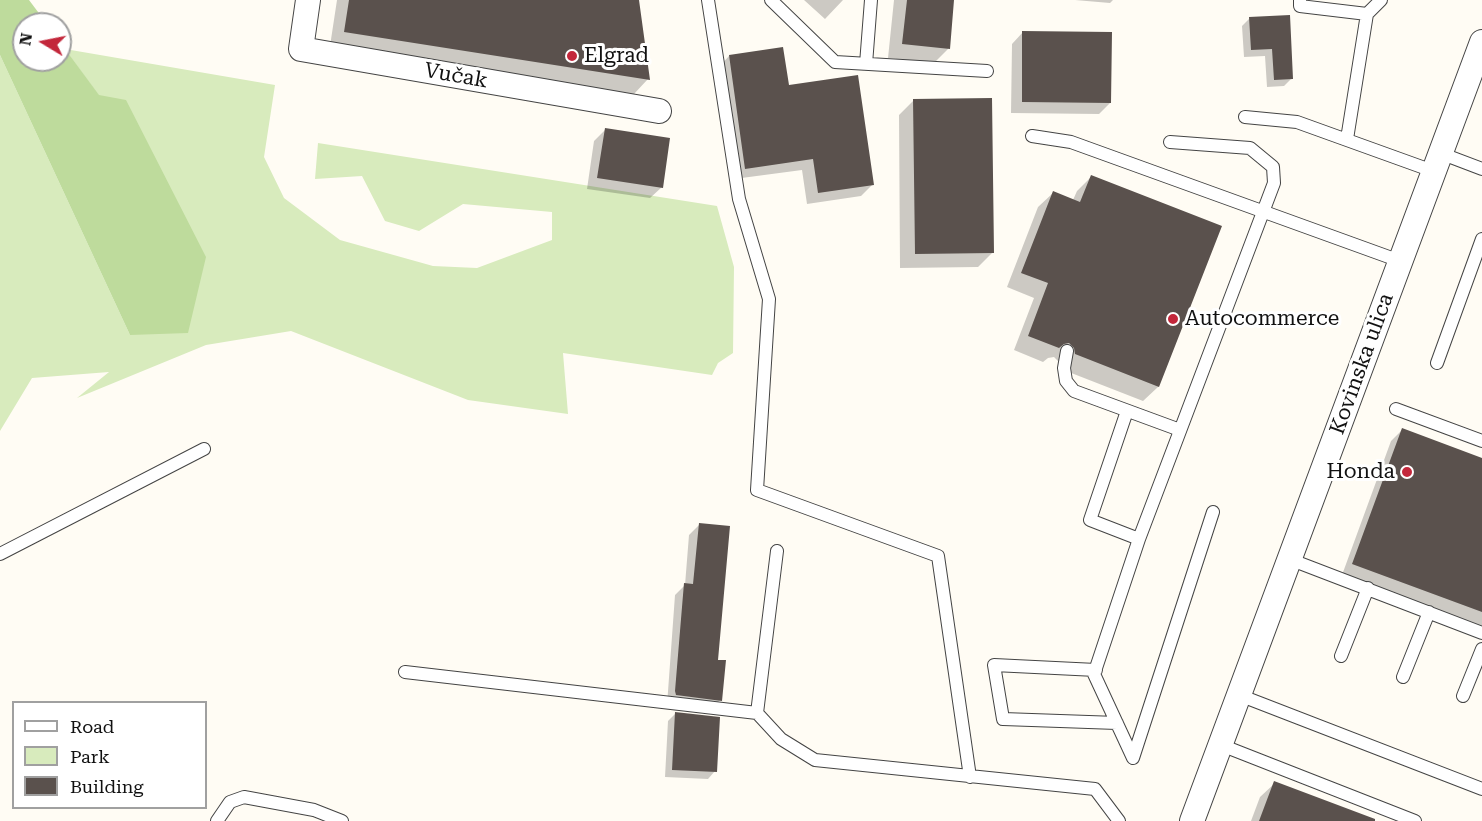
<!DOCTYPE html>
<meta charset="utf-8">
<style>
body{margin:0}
#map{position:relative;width:1482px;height:821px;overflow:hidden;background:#fffcf4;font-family:"Roboto Serif",serif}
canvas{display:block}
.legend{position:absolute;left:12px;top:701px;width:195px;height:108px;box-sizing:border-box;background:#fff;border:2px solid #a0a0a0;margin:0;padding:8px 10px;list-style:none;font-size:18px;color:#111}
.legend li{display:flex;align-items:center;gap:12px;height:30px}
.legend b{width:30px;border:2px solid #a0a0a0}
.north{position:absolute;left:12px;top:12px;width:60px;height:60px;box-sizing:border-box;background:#fff;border:2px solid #a0a0a0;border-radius:50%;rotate:280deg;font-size:16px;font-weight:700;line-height:24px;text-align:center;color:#111}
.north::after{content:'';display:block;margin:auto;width:21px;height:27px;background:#c3273b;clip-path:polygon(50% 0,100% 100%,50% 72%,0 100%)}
</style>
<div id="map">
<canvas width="1482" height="821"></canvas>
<ul class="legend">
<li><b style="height:8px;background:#fff"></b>Road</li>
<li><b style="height:16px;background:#d8ebbd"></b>Park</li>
<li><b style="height:16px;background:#5a514d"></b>Building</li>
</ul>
<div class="north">N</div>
</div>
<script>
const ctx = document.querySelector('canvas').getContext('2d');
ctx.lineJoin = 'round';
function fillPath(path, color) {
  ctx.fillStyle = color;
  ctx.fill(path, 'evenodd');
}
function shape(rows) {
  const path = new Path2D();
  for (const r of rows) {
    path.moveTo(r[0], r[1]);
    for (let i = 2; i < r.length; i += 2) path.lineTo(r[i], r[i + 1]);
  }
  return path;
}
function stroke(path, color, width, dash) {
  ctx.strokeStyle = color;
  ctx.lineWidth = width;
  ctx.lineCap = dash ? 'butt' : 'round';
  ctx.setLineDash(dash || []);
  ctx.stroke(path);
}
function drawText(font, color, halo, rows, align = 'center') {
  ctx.font = font + ' "Roboto Serif",serif';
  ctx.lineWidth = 6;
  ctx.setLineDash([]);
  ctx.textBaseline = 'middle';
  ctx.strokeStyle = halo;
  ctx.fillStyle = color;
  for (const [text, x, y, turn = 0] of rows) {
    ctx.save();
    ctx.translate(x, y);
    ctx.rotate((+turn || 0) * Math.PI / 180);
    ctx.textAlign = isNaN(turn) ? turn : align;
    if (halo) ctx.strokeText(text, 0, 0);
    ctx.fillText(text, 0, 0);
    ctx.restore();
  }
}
const green = shape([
 [65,49,275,85,264,157,284,198,340,240,433,266,477,268,552,240,552,212,463,204,419,231,385,221,362,176,315,179,318,143,717,206,734,267,733,353,718,363,712,375,563,353,568,414,468,400,291,331,206,345,77,398,109,372,32,378,0,431,0,55,130,335,99,96]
]);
const forest = shape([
 [0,0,29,0,47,24,24,24,24,60,60,60,60,42,99,95,126,100,206,257,188,333,130,335,0,55]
]);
const shadow = shape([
 [337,0,637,0,648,79,634,94,330,46],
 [804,0,843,0,825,19],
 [894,0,953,0,948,49,934,63,888,58],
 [1075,0,1113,0,1110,3],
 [1288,16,1291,79,1284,86,1267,87,1265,56,1244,57,1242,26,1250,18],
 [1023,32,1110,103,1099,114,1011,113,1012,44],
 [729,56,787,87,872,185,861,196,807,204,802,170,734,179,718,68],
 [914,100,993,252,978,267,900,268,899,115],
 [605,130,662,187,650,198,587,189,594,141],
 [1092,176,1220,227,1158,387,1143,401,1061,369,1060,363,1054,357,1048,358,1043,362,1014,350,1034,298,1007,287,1038,207,1053,193,1073,200,1077,191],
 [1402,430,1482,459,1482,627,1342,575,1391,441],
 [699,525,720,700,710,710,667,705,675,595,685,585,689,535],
 [676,713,715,771,708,779,665,777,668,721],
 [1275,783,1375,821,1251,821,1260,797]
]);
const building = shape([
 [349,0,639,0,650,80,344,32],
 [907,0,954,0,950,49,902,44],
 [1290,15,1293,79,1274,80,1272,49,1251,50,1249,17],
 [1022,31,1112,32,1111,103,1022,102],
 [783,47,789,85,858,75,874,185,818,193,813,159,745,169,729,55],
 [992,98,994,253,915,254,913,99],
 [605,128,670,138,663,188,597,178],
 [1091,175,1222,226,1159,387,1075,354,1074,348,1069,343,1064,344,1059,348,1028,336,1048,283,1021,273,1053,191,1080,202],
 [1402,428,1482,458,1482,612,1352,564],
 [699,523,730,526,718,660,726,660,722,701,676,695,675,691,684,583,693,584],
 [675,712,720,717,717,772,672,770],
 [1274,781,1375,819,1375,821,1259,821]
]);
const service = shape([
 [708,0,739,199,769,299,757,490,938,556,970,777],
 [771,0,835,62,987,71],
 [1300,0,1300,6,1367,14,1347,139],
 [1367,14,1381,0],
 [866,64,871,0],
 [1245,117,1297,122,1433,171],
 [1032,136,1071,142,1400,261],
 [1440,153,1482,169],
 [1067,351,1064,368,1066,381,1074,391,1180,430],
 [1437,363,1482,239],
 [1396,409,1482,441],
 [1127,411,1090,520,1139,539],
 [777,551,757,713,781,739,815,760,1095,789,1119,821],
 [0,554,204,449],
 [1289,559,1482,633],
 [1341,656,1368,588],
 [1096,670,994,665,1003,719,1117,723],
 [405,672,757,713],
 [1403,677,1429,612],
 [1239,695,1482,789],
 [1463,696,1482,649],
 [1221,745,1415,821],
 [1133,758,1094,674,1139,539,1274,183,1273,167,1250,148,1170,142],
 [1133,758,1213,512],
 [217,821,230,802,244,797,314,810,342,821]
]);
const minor = shape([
 [308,0,301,49,659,111],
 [1192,821,1482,42]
]);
const markers = [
 [572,56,6,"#c3273b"],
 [1173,319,6,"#c3273b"],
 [1407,472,6,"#c3273b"]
];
const poiNames = [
 ["Elgrad",584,56],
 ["Autocommerce",1185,319],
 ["Honda",1395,472,"right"]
];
const streetNames = [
 ["Vučak",456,76,10],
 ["Kovinska ulica",1362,364,-70]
];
fillPath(green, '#d8ebbd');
fillPath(forest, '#bedb9c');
fillPath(shadow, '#0003');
fillPath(building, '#5a514d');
stroke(service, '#444', 14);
stroke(minor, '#444', 26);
stroke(service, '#fff', 12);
stroke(minor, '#fff', 24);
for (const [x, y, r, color] of markers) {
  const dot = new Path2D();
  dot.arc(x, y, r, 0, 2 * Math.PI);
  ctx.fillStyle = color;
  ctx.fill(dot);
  stroke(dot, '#fff', 2);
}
drawText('21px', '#111', '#fff', poiNames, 'left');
drawText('21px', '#111', '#fff', streetNames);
</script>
